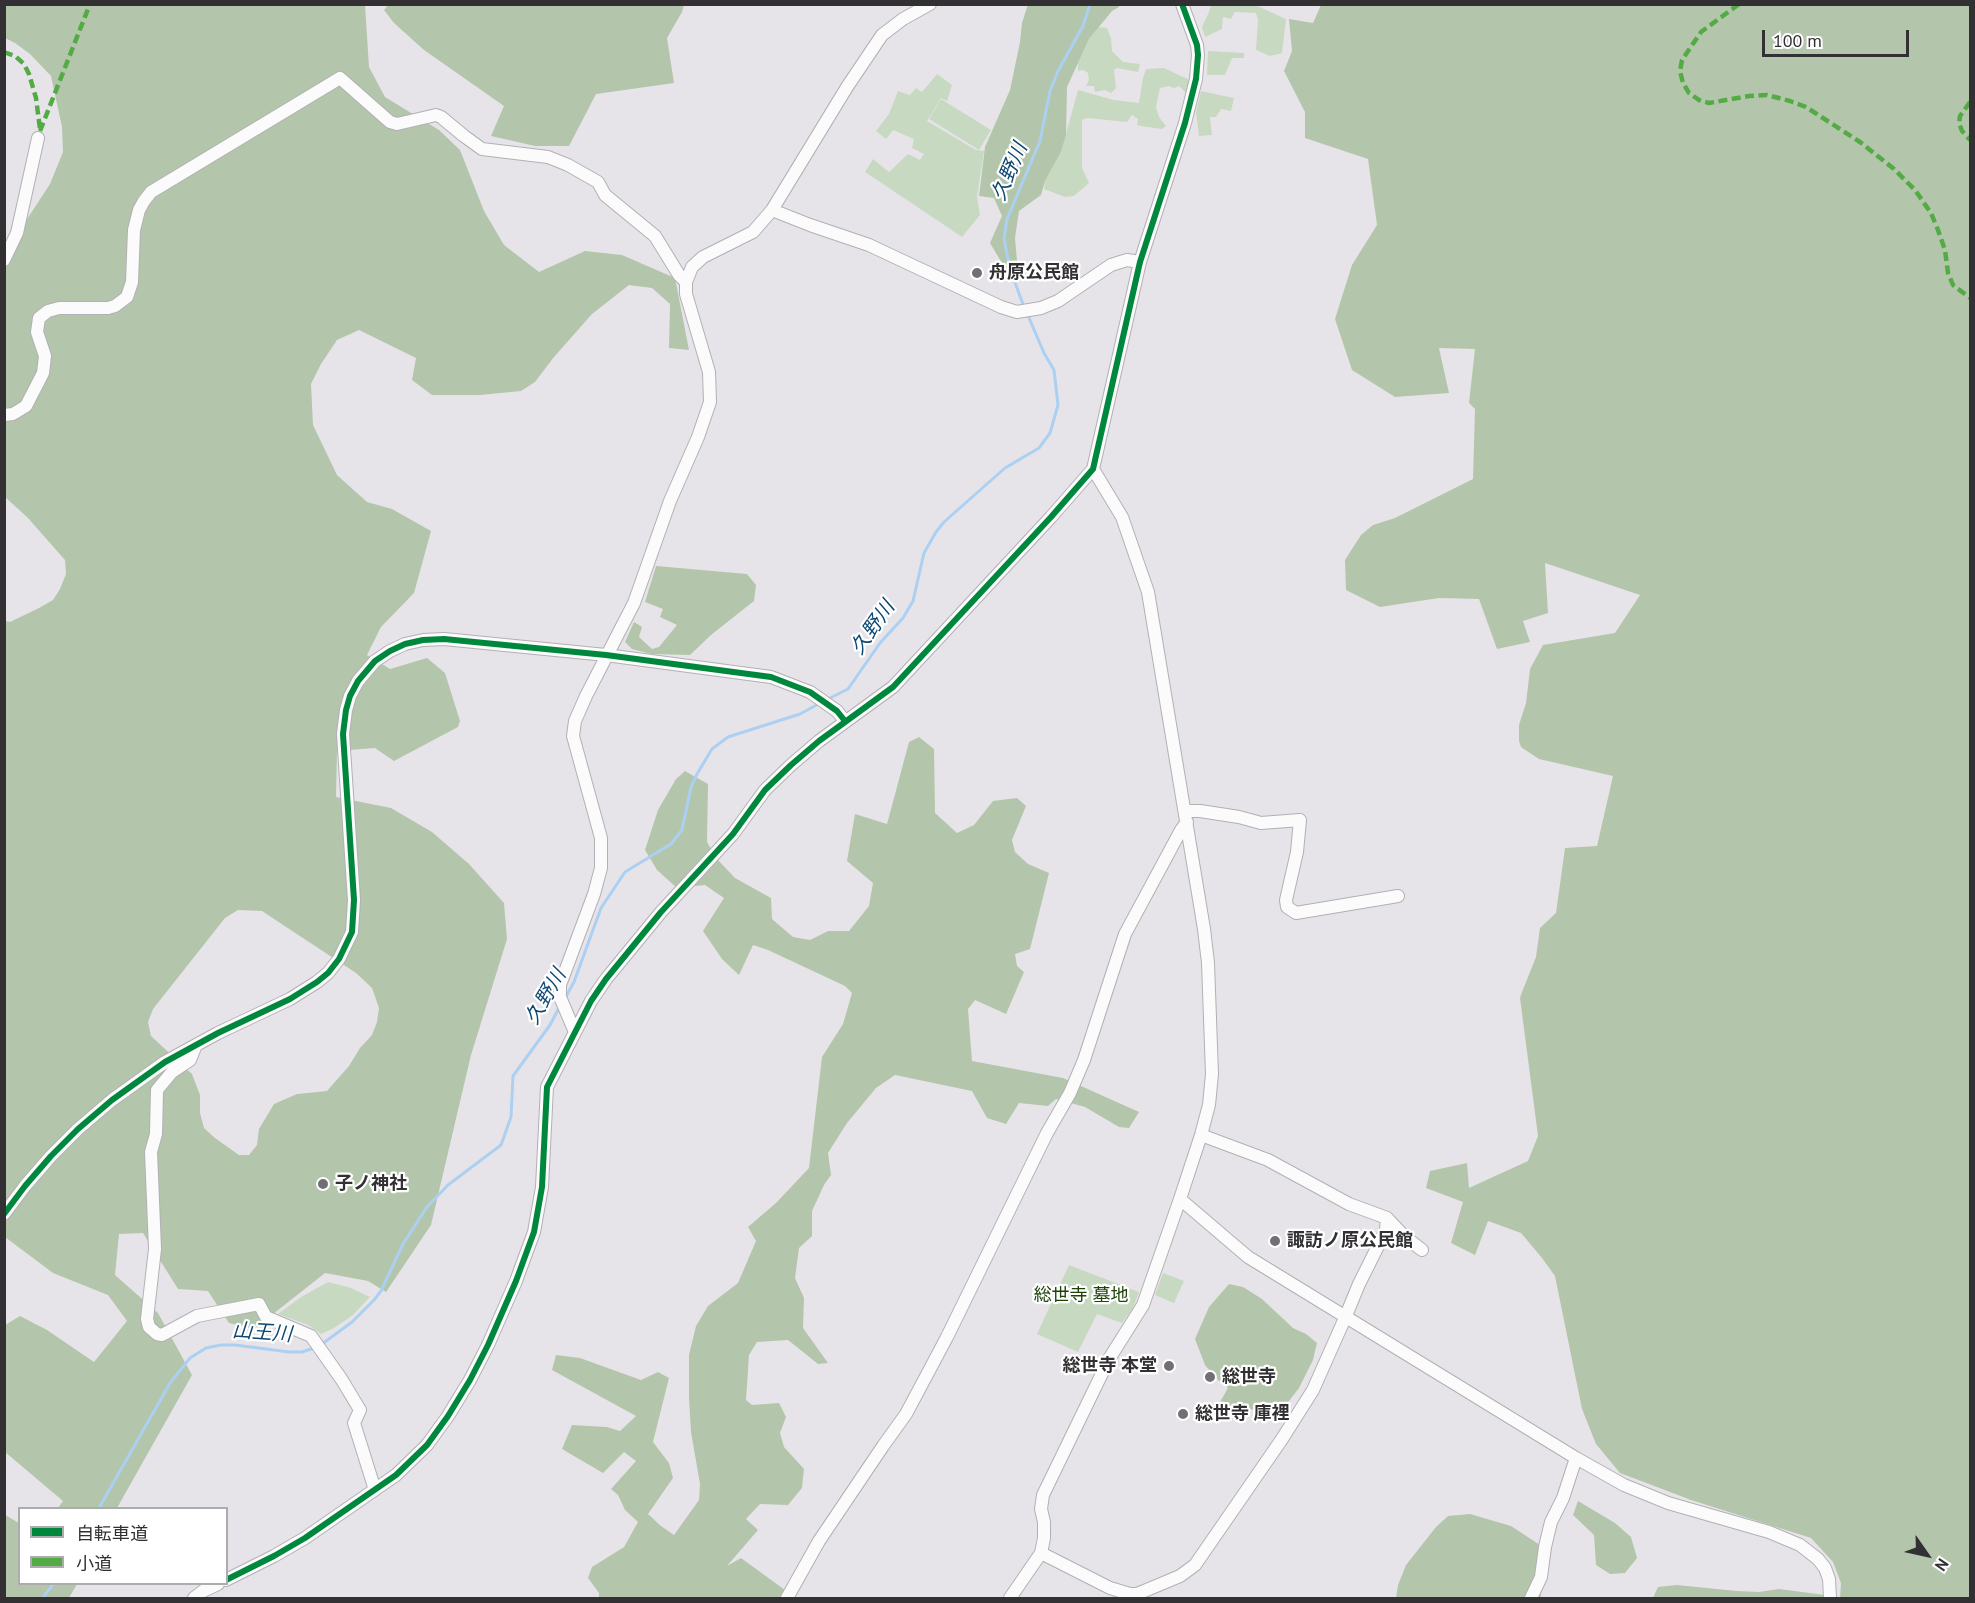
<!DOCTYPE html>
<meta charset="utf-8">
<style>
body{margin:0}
#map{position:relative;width:1975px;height:1603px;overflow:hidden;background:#e7e4e9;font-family:"PT Sans","Noto Sans JP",sans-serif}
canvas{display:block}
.frame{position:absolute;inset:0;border:6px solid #323033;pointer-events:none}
.legend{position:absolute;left:18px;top:1507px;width:210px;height:78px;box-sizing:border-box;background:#fff;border:2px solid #adacad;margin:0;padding:8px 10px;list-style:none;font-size:18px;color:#323033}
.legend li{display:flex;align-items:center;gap:12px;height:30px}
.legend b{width:30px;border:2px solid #adacad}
.north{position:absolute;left:1897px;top:1525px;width:60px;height:60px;-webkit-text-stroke:4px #fff;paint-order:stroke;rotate:124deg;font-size:16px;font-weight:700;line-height:24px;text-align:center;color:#323033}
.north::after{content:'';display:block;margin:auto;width:21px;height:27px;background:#323033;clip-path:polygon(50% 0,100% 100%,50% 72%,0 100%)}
.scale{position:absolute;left:1762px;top:30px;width:147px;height:27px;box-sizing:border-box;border:3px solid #323033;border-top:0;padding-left:8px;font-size:18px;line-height:21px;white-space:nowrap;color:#323033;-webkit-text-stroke:4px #fff;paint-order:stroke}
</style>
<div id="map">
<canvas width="1975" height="1603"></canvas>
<div class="frame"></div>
<ul class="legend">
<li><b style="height:8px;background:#00873e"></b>自転車道</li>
<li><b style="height:8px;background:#54ab45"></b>小道</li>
</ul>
<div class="north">N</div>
<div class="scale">100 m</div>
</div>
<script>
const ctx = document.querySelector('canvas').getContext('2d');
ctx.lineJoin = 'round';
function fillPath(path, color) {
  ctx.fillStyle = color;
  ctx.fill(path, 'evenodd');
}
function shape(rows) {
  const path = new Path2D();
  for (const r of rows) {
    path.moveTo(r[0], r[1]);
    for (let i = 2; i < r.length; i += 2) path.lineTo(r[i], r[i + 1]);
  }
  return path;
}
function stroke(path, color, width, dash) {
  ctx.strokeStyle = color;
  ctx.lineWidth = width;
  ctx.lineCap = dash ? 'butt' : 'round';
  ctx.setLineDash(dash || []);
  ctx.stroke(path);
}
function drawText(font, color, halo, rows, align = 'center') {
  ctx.font = font + ' "PT Sans","Noto Sans JP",sans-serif';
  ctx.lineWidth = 4.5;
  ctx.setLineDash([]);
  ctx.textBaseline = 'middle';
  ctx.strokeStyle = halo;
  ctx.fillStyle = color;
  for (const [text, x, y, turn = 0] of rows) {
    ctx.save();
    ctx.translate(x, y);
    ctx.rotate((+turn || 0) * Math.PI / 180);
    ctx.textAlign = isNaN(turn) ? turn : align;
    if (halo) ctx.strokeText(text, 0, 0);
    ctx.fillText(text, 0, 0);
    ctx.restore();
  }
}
const green = shape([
 [1211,5,1255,5,1286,19,1282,53,1270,56,1256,50,1258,20,1256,13,1235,12,1231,19,1223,17,1222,29,1205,37,1202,27,1209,12],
 [1099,27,1107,28,1111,38,1112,51,1123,62,1140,64,1138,72,1117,68,1114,70,1116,88,1111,93,1105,90,1095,92,1094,86,1086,86,1089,80,1088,73,1083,70,1078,71,1078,63,1089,39],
 [1208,51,1244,53,1244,58,1232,58,1225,75,1207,75],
 [1164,68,1192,81,1191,88,1186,93,1179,86,1174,88,1169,86,1160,88,1156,107,1159,117,1166,126,1162,129,1141,126,1137,125,1138,119,1132,115,1127,122,1087,118,1082,120,1082,168,1089,183,1074,196,1065,197,1044,189,1045,181,1061,152,1078,90,1114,100,1139,103,1143,78,1146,69],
 [937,74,952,85,947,101,941,98,927,121,976,150,984,151,977,197,980,215,962,237,865,172,873,159,889,172,908,154,920,160,924,154,912,148,914,139,893,130,886,139,876,131,889,114,898,91,910,95,916,88,922,92],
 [1201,91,1234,98,1231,111,1221,109,1216,117,1210,117,1212,135,1199,136,1196,112],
 [941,99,991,130,979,150,929,119],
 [1069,1265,1139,1292,1133,1308,1122,1323,1097,1314,1078,1352,1037,1334],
 [1163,1273,1184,1281,1174,1303,1155,1295],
 [328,1282,351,1288,370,1297,353,1315,334,1328,321,1334,308,1325,278,1314,301,1297]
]);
const forest = shape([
 [389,4,684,5,682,12,667,38,674,83,596,94,569,146,535,146,491,136,504,106,424,50,394,23,384,10],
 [1028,4,1119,5,1119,7,1112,11,1089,39,1067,87,1066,135,1061,152,1045,181,1041,195,1019,211,1015,238,1017,261,1012,280,990,243,1002,216,994,198,979,196,985,147,1010,90,1020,42,1022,23],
 [5,5,365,5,369,67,385,97,439,130,460,150,484,211,504,245,539,272,585,251,622,255,675,278,689,350,669,348,670,304,652,288,629,285,592,314,554,357,535,382,521,391,480,395,432,395,412,380,416,358,359,330,337,340,321,364,311,384,313,425,337,475,367,502,392,509,431,531,414,593,381,627,367,655,390,669,427,658,445,673,460,721,458,727,394,761,375,748,337,751,336,797,391,808,432,832,469,864,504,903,507,939,471,1055,431,1225,386,1292,368,1281,325,1273,254,1329,229,1323,208,1291,178,1289,143,1233,119,1234,115,1275,158,1313,192,1375,117,1508,58,1508,63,1501,5,1452,5,1325,20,1316,47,1330,94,1362,127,1321,108,1295,53,1273,5,1237,5,621,10,622,39,608,53,600,60,589,66,574,65,560,27,517,5,497,5,253,50,184,63,152,62,127,51,76,30,54,15,43,5,38],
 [238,910,262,911,356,973,372,988,379,1008,377,1022,372,1035,360,1048,349,1066,327,1091,297,1094,274,1104,259,1129,257,1145,249,1155,239,1155,215,1138,204,1128,200,1113,200,1095,192,1074,151,1036,148,1022,153,1009,225,918],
 [1321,5,1970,5,1970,1598,1840,1598,1841,1583,1833,1562,1811,1538,1691,1500,1620,1473,1596,1444,1582,1409,1555,1276,1542,1258,1521,1233,1488,1221,1475,1255,1451,1243,1463,1202,1426,1188,1430,1171,1467,1163,1469,1188,1528,1161,1538,1136,1520,998,1522,992,1536,957,1540,928,1556,913,1565,848,1597,846,1613,776,1539,759,1521,747,1519,741,1519,725,1526,703,1530,669,1543,645,1615,633,1640,595,1545,563,1548,613,1523,621,1530,642,1497,649,1479,599,1439,598,1380,607,1346,590,1345,560,1361,535,1373,525,1395,518,1473,479,1475,409,1469,403,1475,349,1439,348,1449,393,1395,397,1352,370,1335,319,1352,265,1377,225,1368,159,1305,138,1305,112,1284,71,1292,51,1289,19,1313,23],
 [656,566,747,574,756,585,754,601,711,635,690,655,651,654,632,649,625,642,634,622,642,627,639,637,652,649,659,647,677,625,660,617,663,609,645,602],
 [919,737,934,749,935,813,957,833,974,825,993,801,1017,798,1026,806,1012,840,1015,852,1028,864,1049,873,1030,949,1015,954,1017,966,1024,972,1006,1014,975,1000,968,1009,972,1061,1063,1078,1139,1112,1129,1128,1119,1127,1085,1107,1056,1099,1048,1106,1019,1103,1006,1124,987,1118,972,1091,895,1075,876,1088,847,1123,828,1153,831,1175,824,1185,812,1211,812,1236,799,1248,795,1278,804,1298,803,1328,828,1363,818,1364,788,1340,757,1342,749,1355,746,1400,752,1405,779,1403,786,1417,780,1433,784,1447,804,1469,802,1488,788,1505,760,1504,746,1519,758,1530,727,1566,741,1558,785,1590,780,1598,599,1598,599,1593,588,1578,592,1567,624,1547,638,1522,625,1510,618,1495,611,1489,636,1461,624,1452,603,1473,562,1449,572,1425,607,1427,620,1431,636,1416,552,1370,556,1355,580,1358,641,1380,658,1372,669,1378,653,1442,669,1463,673,1478,648,1514,661,1526,674,1535,699,1500,700,1484,691,1432,689,1398,689,1355,696,1326,708,1306,738,1283,756,1241,748,1227,776,1203,809,1168,822,1057,843,1024,852,993,845,986,768,950,753,945,739,975,722,959,703,931,724,898,705,885,677,888,657,870,645,850,658,810,676,779,685,771,708,784,707,842,717,859,735,878,771,898,772,919,793,937,810,940,828,931,849,931,869,906,873,883,847,861,855,814,887,824,909,742],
 [1229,1284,1243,1287,1262,1299,1293,1328,1306,1334,1317,1343,1313,1360,1299,1388,1282,1410,1232,1409,1220,1402,1228,1388,1216,1378,1205,1365,1195,1339,1209,1307],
 [1578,1501,1615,1523,1631,1537,1637,1558,1625,1573,1610,1574,1596,1565,1594,1535,1573,1515],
 [1470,1514,1511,1526,1543,1547,1539,1574,1541,1598,1396,1598,1398,1585,1406,1565,1436,1527,1448,1516],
 [5,1515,19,1523,20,1584,77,1584,69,1598,5,1598],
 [1677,1585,1737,1591,1759,1592,1779,1589,1825,1595,1829,1598,1653,1598,1658,1587]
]);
const stream = shape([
 [1024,307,1010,269,1004,239,1007,219,1040,141,1050,91,1058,71,1083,26,1090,4],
 [826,700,848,689,880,643,903,618,913,601,924,553,936,532,944,522,1005,468,1039,448,1050,433,1058,405,1054,370,1044,353,1027,313],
 [564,1000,574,982,601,908,625,872,671,844,682,830,691,787,697,774,712,749,728,737,800,714,820,703],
 [322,1344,352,1322,374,1300,381,1291,403,1244,427,1207,448,1185,501,1145,511,1117,513,1076,550,1025,559,1008],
 [99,1508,170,1383,190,1358,206,1348,221,1345,235,1345,289,1352,302,1352,314,1348],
 [43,1598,53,1584]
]);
const minor = shape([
 [772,210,810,225,869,245,1001,307,1017,312,1041,308,1058,301,1111,265,1127,260,1140,262],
 [4,260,17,233,38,138],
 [4,415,13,414,26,406,43,373,45,356,37,332,39,318,48,311,59,308,108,308,115,306,127,297,132,282,134,230,139,210,144,201,151,192,340,78,390,122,397,124,436,115,441,117,464,136,482,149,548,157,568,165,598,182,605,195,655,236,679,275,686,282],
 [1185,811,1200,811,1239,817,1261,823,1300,820,1297,852,1286,900,1287,907,1296,913,1398,896],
 [574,1030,560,997,560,985,594,894,601,868,601,838,573,736,575,721,586,696,634,603,670,501,698,437,710,402,709,372,686,294,686,282,692,267,703,257,753,232,772,210,847,87,882,35,903,19,930,4],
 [196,1045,190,1060,172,1072,157,1090,156,1134,151,1152,155,1249,147,1319,149,1327,157,1334,162,1335,197,1316,259,1304,266,1317,311,1336,342,1380,360,1410,354,1423,375,1490],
 [1201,1135,1268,1160,1349,1204,1387,1218,1404,1236,1422,1250],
 [1180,1199,1248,1257,1576,1458,1624,1485,1668,1503,1769,1532,1800,1545,1818,1559,1825,1568,1829,1579,1830,1598],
 [4,1214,25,1186,51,1156,78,1129,112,1100,165,1062,218,1033,290,999,317,982,328,973,339,959,352,932,354,900,343,734,346,710,350,696,358,681,375,661,390,651,405,644,423,640,444,639,606,655,771,677,810,692,837,711,845,721],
 [1041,1553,1110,1588,1130,1594,1137,1594,1180,1576,1195,1565,1282,1439,1313,1390,1345,1318,1359,1284,1386,1230,1387,1218],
 [226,1580,274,1556,305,1538,396,1475,427,1445,448,1416,470,1380,488,1345,516,1281,534,1232,542,1187,547,1087,591,1001,606,979,661,912,733,834,765,790,791,765,819,741,893,687,1051,517,1093,469,1140,262,1185,123,1196,79,1198,55,1197,45,1182,4],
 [194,1598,203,1591,218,1584],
 [787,1598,819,1541,883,1446,906,1414,947,1337,1047,1133,1070,1093,1084,1060,1125,934,1181,830,1187,822],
 [1010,1598,1041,1553,1044,1538,1044,1522,1041,1509,1043,1495,1109,1359,1143,1305,1180,1199,1201,1135,1209,1105,1212,1074,1208,963,1204,929,1148,592,1122,517,1093,469],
 [1531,1598,1541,1577,1545,1547,1551,1522,1563,1498,1576,1458]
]);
const quiet = shape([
 [1739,4,1701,32,1682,60,1680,71,1683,83,1689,93,1699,100,1709,103,1749,96,1767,95,1790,101,1806,107,1860,142,1894,169,1915,190,1931,213,1938,230,1945,250,1948,273,1953,285,1970,298],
 [4,52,15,56,24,64,29,74,36,98,40,129],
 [1970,102,1960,116,1959,123,1962,131,1970,140],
 [40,131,90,4]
]);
const cycleway = shape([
 [4,1214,25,1186,51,1156,78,1129,112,1100,165,1062,218,1033,290,999,317,982,328,973,339,959,352,932,354,900,343,734,346,710,350,696,358,681,375,661,390,651,405,644,423,640,444,639,606,655,771,677,810,692,837,711,845,721],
 [226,1580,274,1556,305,1538,396,1475,427,1445,448,1416,470,1380,488,1345,516,1281,534,1232,542,1187,547,1087,591,1001,606,979,661,912,733,834,765,790,791,765,819,741,893,687,1051,517,1093,469,1140,262,1185,123,1196,79,1198,55,1197,45,1182,4]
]);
const markers = [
 [977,273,6,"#716f73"],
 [323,1184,6,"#716f73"],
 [1275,1241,6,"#716f73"],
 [1169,1366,6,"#716f73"],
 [1210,1377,6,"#716f73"],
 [1183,1414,6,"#716f73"]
];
const poiNames = [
 ["舟原公民館",989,273],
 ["子ノ神社",335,1184],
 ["諏訪ノ原公民館",1287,1241],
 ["総世寺 本堂",1157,1366,"right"],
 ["総世寺",1222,1377],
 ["総世寺 庫裡",1195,1414]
];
const parkNames = [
 ["総世寺 墓地",1081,1296]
];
const waterNames = [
 ["久野川",1010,172,-67],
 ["久野川",873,628,-55],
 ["久野川",546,997,-60],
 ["山王川",262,1333,4]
];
fillPath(green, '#c8d9c1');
fillPath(forest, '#b3c6ab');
stroke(stream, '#acd0f1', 3);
stroke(minor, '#b2b0b4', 14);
stroke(minor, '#fbfbfc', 12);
stroke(quiet, '#54ab45', 4.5, [9, 4.5]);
stroke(cycleway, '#00873e', 6);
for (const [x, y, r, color] of markers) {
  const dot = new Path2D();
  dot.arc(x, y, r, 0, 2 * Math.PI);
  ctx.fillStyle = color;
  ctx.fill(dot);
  stroke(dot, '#fff', 2);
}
drawText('bold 18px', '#323033', '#fff', poiNames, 'left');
drawText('18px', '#1f420a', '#fff', parkNames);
drawText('italic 20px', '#0e4872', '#fff', waterNames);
</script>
